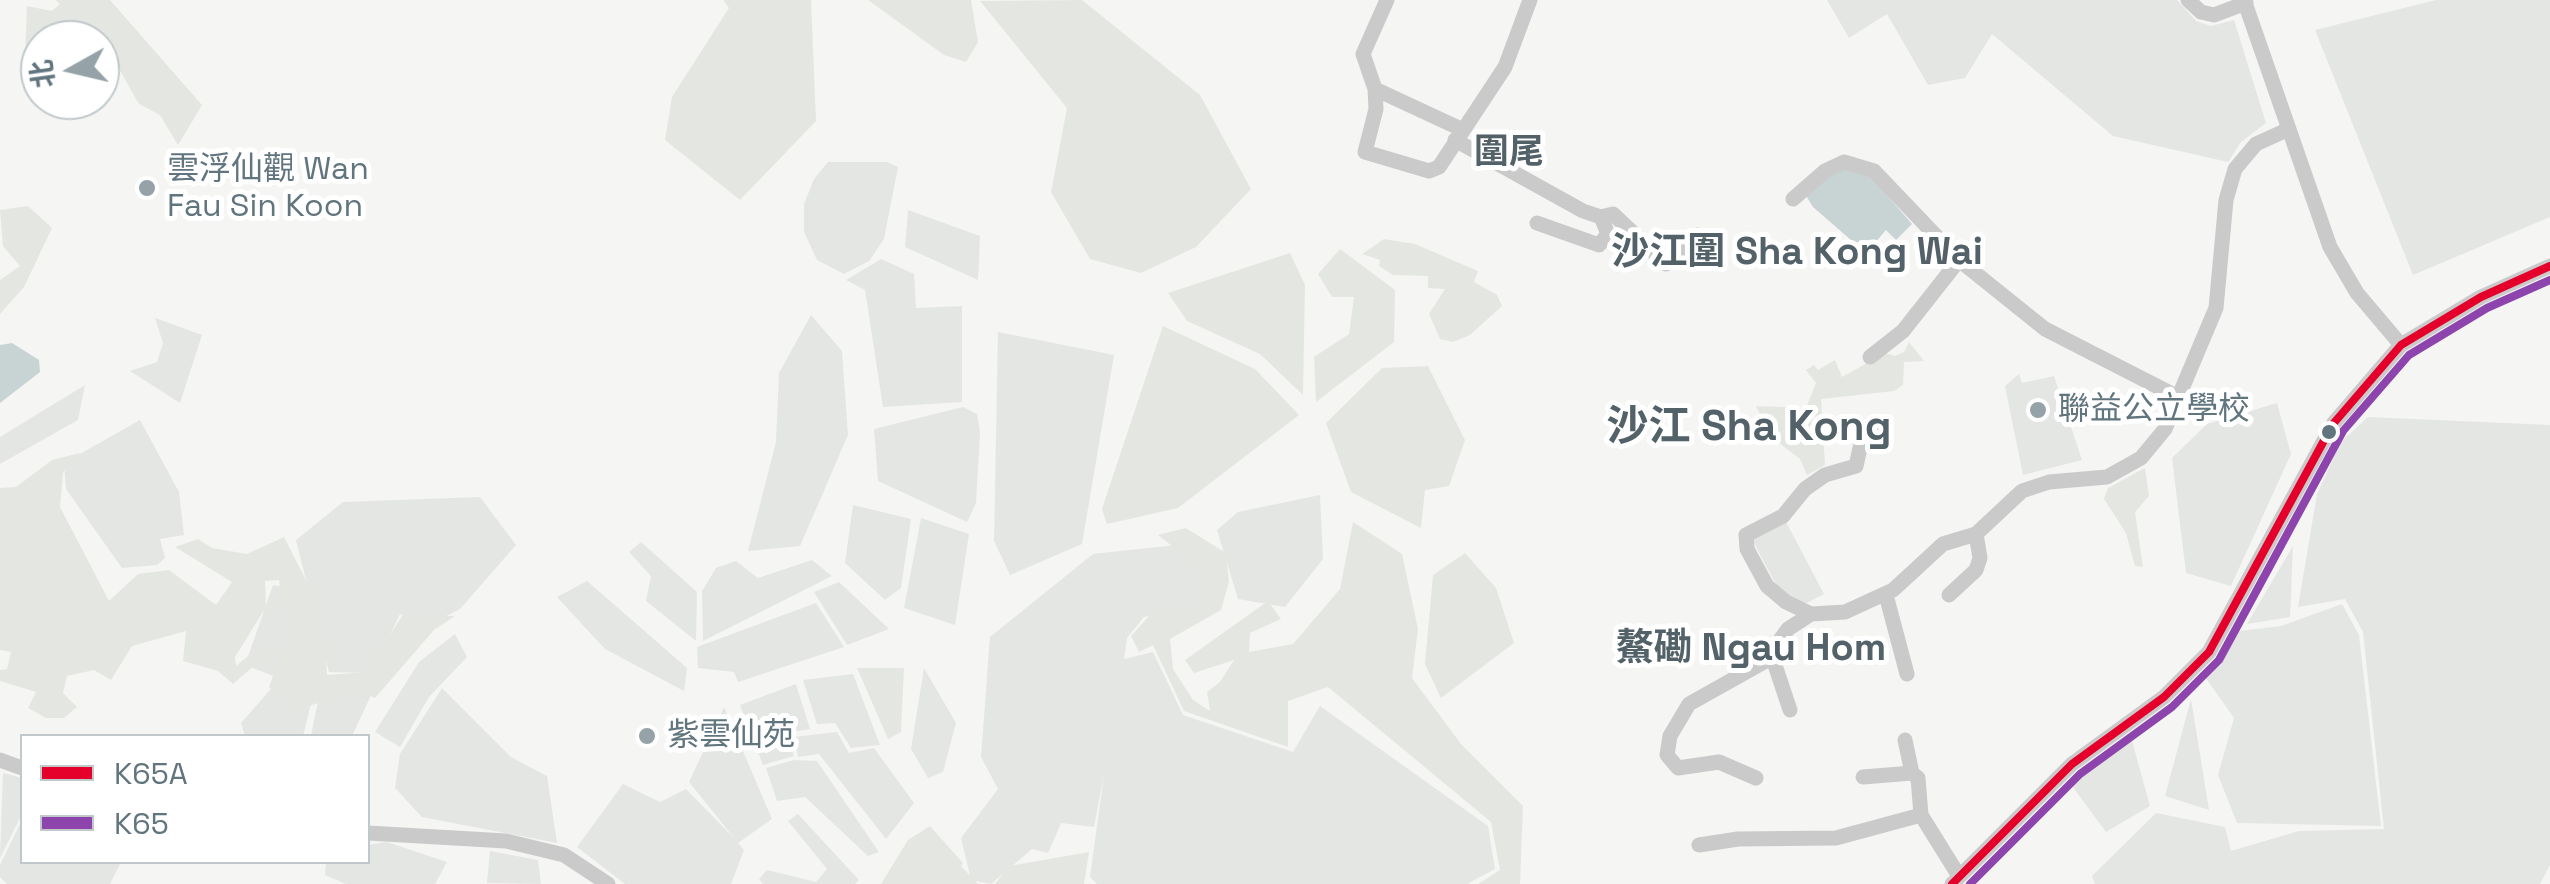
<!DOCTYPE html>
<meta charset="utf-8">
<style>
body{margin:0}
#map{position:relative;width:2550px;height:884px;overflow:hidden;background:#f5f5f4;font-family:"Space Grotesk","Noto Sans SC",sans-serif}
canvas{display:block}
.legend{position:absolute;left:20px;top:734px;width:350px;height:130px;box-sizing:border-box;background:#fff;border:2px solid #c0c8cb;margin:0;padding:12px 18px;list-style:none;font-size:30px;color:#61757e}
.legend li{display:flex;align-items:center;gap:20px;height:50px}
.legend b{width:50px;border:2px solid #c0c8cb}
.north{position:absolute;left:20px;top:20px;width:100px;height:100px;box-sizing:border-box;background:#fff;border:2px solid #c0c8cb;border-radius:50%;rotate:262deg;font-size:28px;font-weight:700;line-height:40px;text-align:center;color:#61757e}
.north::after{content:'';display:block;margin:auto;width:35px;height:45px;background:#95a2a7;clip-path:polygon(50% 0,100% 100%,50% 72%,0 100%)}
</style>
<div id="map">
<canvas width="2550" height="884"></canvas>
<ul class="legend">
<li><b style="height:12px;background:#e4002b"></b>K65A</li>
<li><b style="height:12px;background:#8e44ad"></b>K65</li>
</ul>
<div class="north">北</div>
</div>
<script>
const ctx = document.querySelector('canvas').getContext('2d');
ctx.lineJoin = 'round';
function fillPath(path, color) {
  ctx.fillStyle = color;
  ctx.fill(path, 'evenodd');
}
function shape(rows) {
  const path = new Path2D();
  for (const r of rows) {
    path.moveTo(r[0], r[1]);
    for (let i = 2; i < r.length; i += 2) path.lineTo(r[i], r[i + 1]);
  }
  return path;
}
function stroke(path, color, width, dash) {
  ctx.strokeStyle = color;
  ctx.lineWidth = width;
  ctx.lineCap = dash ? 'butt' : 'round';
  ctx.setLineDash(dash || []);
  ctx.stroke(path);
}
function drawText(font, color, halo, rows, align = 'center') {
  ctx.font = font + ' "Space Grotesk","Noto Sans SC",sans-serif';
  ctx.lineWidth = 10;
  ctx.setLineDash([]);
  ctx.textBaseline = 'middle';
  ctx.strokeStyle = halo;
  ctx.fillStyle = color;
  for (const [text, x, y, turn = 0] of rows) {
    ctx.save();
    ctx.translate(x, y);
    ctx.rotate((+turn || 0) * Math.PI / 180);
    ctx.textAlign = isNaN(turn) ? turn : align;
    if (halo) ctx.strokeText(text, 0, 0);
    ctx.fillText(text, 0, 0);
    ctx.restore();
  }
}
const built = shape([
 [1827,0,2177,0,2196,21,2211,26,2234,20,2266,123,2241,142,2228,162,2113,136,1992,34,1965,78,1928,85,1887,14,1849,38],
 [2436,0,2550,0,2550,217,2413,275,2315,30],
 [828,162,887,162,898,167,884,239,869,261,844,274,817,260,804,232,804,204,814,179],
 [908,210,980,236,978,280,905,247],
 [881,259,914,274,916,308,962,306,962,402,883,407,865,290,846,280],
 [811,315,842,351,848,435,800,546,748,551,776,442,779,373],
 [155,318,202,335,180,403,130,371,157,362,163,343],
 [998,332,1114,355,1082,544,1010,575,994,541],
 [2019,374,2022,383,2054,376,2082,460,2023,475,2005,386],
 [85,385,78,420,0,464,0,437],
 [2277,403,2291,454,2231,586,2186,573,2172,458,2207,424],
 [963,407,977,414,980,432,976,503,967,522,878,481,874,429],
 [2368,417,2550,425,2550,865,2540,884,2095,884,2092,876,2156,813,2225,827,2231,851,2299,831,2384,829,2363,632,2345,599,2298,607,2317,494,2341,442],
 [140,420,179,492,184,535,160,539,165,558,157,565,122,568,66,489,64,463],
 [1320,495,1323,559,1285,607,1238,599,1217,530,1238,512],
 [480,497,516,545,460,609,427,626,400,614,372,673,329,672,296,540,343,502],
 [853,505,911,519,901,588,885,600,845,563],
 [921,518,969,534,955,625,904,608],
 [1785,520,1824,594,1801,606,1778,588,1750,536],
 [641,542,697,592,696,641,646,601,651,576,629,552],
 [1204,542,1214,604,1144,617,1127,638,1124,659,1153,652,1183,715,1293,752,1320,706,1488,826,1495,869,1467,884,1097,884,1090,877,1104,774,1094,827,1061,823,1048,853,1032,849,991,884,971,880,961,838,998,789,981,757,990,637,1093,554],
 [2293,546,2290,617,2247,624],
 [812,560,832,576,703,641,702,591,716,568,736,561,758,578],
 [587,581,687,668,684,691,605,649,557,597],
 [839,582,889,629,847,645,814,592],
 [273,585,303,591,276,677,245,665],
 [816,603,844,647,738,682,734,672,698,668,697,647],
 [2342,604,2359,635,2381,826,2237,823,2218,775,2234,718,2205,677,2239,631,2281,626],
 [455,634,467,657,429,697,400,747,375,732,419,662],
 [924,668,956,723,943,772,928,778,911,749],
 [853,674,880,745,851,748,835,723,817,724,803,680],
 [283,675,316,684,303,736,245,736,241,723],
 [796,684,810,729,787,733,794,756,763,765,740,705],
 [321,686,373,691,352,736,311,736],
 [442,688,511,757,547,776,557,843,422,817,395,788,400,754],
 [2191,699,2209,810,2165,796],
 [724,707,772,819,738,843,744,850,731,884,625,884,577,847,623,784,660,802,686,789,735,839,689,782],
 [837,732,849,753,874,748,914,803,886,839,819,754,798,757,794,737],
 [2131,737,2150,806,2106,832,2069,782],
 [794,760,817,761,879,852,868,856,805,797,777,801,766,768],
 [3,773,22,778,22,814,0,858],
 [798,814,859,880,855,884,763,884,759,879,767,870,816,882,827,869,788,821],
 [22,820,22,862,121,862,110,884,7,884,0,877,0,865],
 [387,842,447,862,435,884,346,884,325,875,326,862,368,862,368,845],
 [490,851,538,860,541,884,487,883]
]);
const green = shape([
 [55,0,110,0,202,105,178,145,160,115,139,104,115,62,100,64,100,40,40,40,40,78,24,79,27,6,52,11,60,4],
 [723,0,811,0,816,121,740,200,665,140,672,97,729,8],
 [868,0,971,0,978,42,966,62,944,55],
 [1082,0,1200,95,1251,189,1196,247,1141,273,1090,259,1051,192,1067,108,980,1],
 [28,206,52,228,24,287,0,314,0,280,20,266,3,246,0,210],
 [1384,239,1415,244,1478,271,1474,282,1497,295,1502,306,1470,335,1453,342,1440,339,1429,314,1445,289,1428,288,1428,276,1393,275,1379,266,1380,260,1362,254],
 [1340,249,1395,290,1394,342,1316,402,1314,357,1349,334,1354,297,1332,297,1318,274],
 [1290,253,1305,285,1303,395,1260,354,1187,321,1168,293],
 [1163,326,1255,369,1299,415,1178,508,1107,524,1102,509],
 [1909,342,1924,361,1904,362,1903,385,1894,391,1821,399,1825,465,1807,475,1800,459,1771,437,1756,406,1806,408,1816,383,1806,370,1814,365,1818,370,1835,360,1842,377,1885,353,1895,356,1904,352],
 [1428,366,1465,440,1449,486,1425,490,1421,528,1351,492,1326,423,1382,368],
 [80,453,63,472,60,507,109,601,138,574,169,570,216,605,232,582,175,547,198,539,212,548,247,554,284,537,308,584,325,640,327,675,366,672,406,610,410,616,455,616,434,630,375,698,357,690,297,710,269,687,287,639,279,580,265,581,266,607,235,657,236,666,253,652,270,652,233,684,218,671,183,661,186,631,132,646,111,680,94,670,67,676,63,693,77,707,64,718,46,718,28,708,36,692,0,681,0,670,7,669,11,652,0,650,0,488,16,487,52,460],
 [2145,468,2149,496,2135,512,2143,567,2135,566,2126,533,2104,499,2108,488],
 [1353,522,1402,554,1418,629,1412,678,1461,744,1523,806,1520,884,1478,884,1500,870,1491,822,1328,687,1288,701,1288,747,1184,711,1153,645,1139,652,1131,636,1151,614,1204,604,1204,571,1158,535,1186,528,1226,553,1229,582,1221,610,1170,639,1173,669,1193,700,1210,711,1207,692,1220,682,1234,660,1194,673,1185,660,1268,601,1281,619,1250,633,1249,652,1293,644,1340,589],
 [1465,553,1496,588,1514,643,1441,698,1425,664,1433,575],
 [857,668,904,668,901,732,888,739],
 [930,826,963,863,961,866,978,884,881,884,908,840],
 [1089,852,1084,884,995,884,1009,866]
]);
const water = shape([
 [1839,168,1872,178,1912,224,1896,240,1886,230,1866,253,1813,207,1805,194],
 [12,343,39,360,40,372,0,403,0,345]
]);
const minor = shape([
 [1387,0,1363,54,1375,89,1461,129],
 [2188,0,2201,12,2214,15,2246,3],
 [2244,0,2330,247,2357,293,2401,345],
 [1375,89,1376,109,1365,152,1429,171,1439,167,1505,67,1530,0],
 [1455,140,1583,211,1601,217,1613,214,1666,264,1697,235],
 [1793,199,1825,171,1844,162,1874,171,1959,260,2045,329,2176,396],
 [1537,223,1599,245,1608,234,1601,217],
 [1870,357,1903,331,1959,260],
 [1881,434,1862,439,1856,466,1825,475,1805,489,1783,516,1746,535,1747,549,1767,586,1786,602,1811,614,1845,612,1893,590,1943,544,1976,534,2022,491,2049,482,2107,477,2141,458,2165,429,2216,308,2226,200,2235,169,2256,144,2289,129],
 [1886,595,1907,674],
 [1949,595,1976,570,1980,558,1976,534],
 [1772,656,1790,710],
 [1905,740,1912,773],
 [0,760,22,768],
 [1863,777,1912,773,1918,778,1921,815],
 [1756,778,1719,762,1678,768,1667,755,1670,736,1689,704,1764,662,1788,629,1811,614],
 [368,833,506,841,564,855,608,884],
 [1699,845,1738,839,1836,838,1921,815,1959,876],
 [1952,884,2072,764,2164,697,2209,652,2333,424,2401,345,2481,297,2550,266]
]);
const bus1 = shape([
 [1952,884,2072,764,2164,697,2209,652,2333,424,2401,345,2481,297,2550,266]
]);
const bus2 = shape([
 [1970,884,2080,774,2172,707,2219,660,2343,431,2409,355,2487,308,2550,280]
]);
const markers = [
 [147,188,10,"#95a2a7"],
 [2038,410,10,"#95a2a7"],
 [2329,432,9,"#61757e"],
 [647,736,10,"#95a2a7"]
];
const poiNames = [
 ["雲浮仙觀 Wan",167,170],
 ["Fau Sin Koon",167,207],
 ["聯益公立學校",2058,410],
 ["紫雲仙苑",667,736]
];
const neighbourhoodNames = [
 ["圍尾",1509,154]
];
const quarterNames = [
 ["沙江圍 Sha Kong Wai",1797,254],
 ["鰲磡 Ngau Hom",1751,650]
];
const districtNames = [
 ["沙江 Sha Kong",1749,429]
];
fillPath(built, '#e4e6e4');
fillPath(green, '#e4e7e1');
fillPath(water, '#c8d3d4');
stroke(minor, '#cacacb', 15);
stroke(bus1, '#e4002b', 8);
stroke(bus2, '#8e44ad', 8);
for (const [x, y, r, color] of markers) {
  const dot = new Path2D();
  dot.arc(x, y, r, 0, 2 * Math.PI);
  ctx.fillStyle = color;
  ctx.fill(dot);
  stroke(dot, '#fff', 4);
}
drawText('32px', '#61757e', '#fff', poiNames, 'left');
drawText('bold 35px', '#536269', '#fff', neighbourhoodNames);
drawText('bold 38px', '#536269', '#fff', quarterNames);
drawText('bold 42px', '#536269', '#fff', districtNames);
</script>
